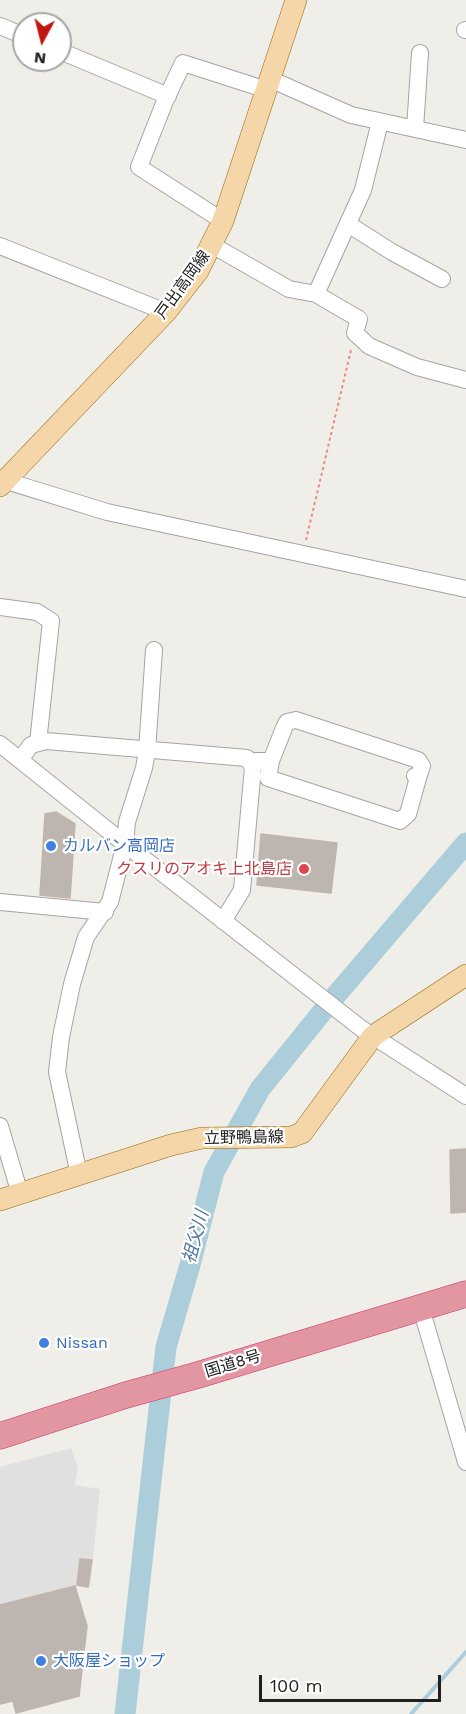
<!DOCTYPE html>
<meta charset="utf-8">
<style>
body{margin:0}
#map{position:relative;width:466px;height:1714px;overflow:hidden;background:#f0eee8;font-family:"Work Sans",sans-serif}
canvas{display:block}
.north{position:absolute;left:12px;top:12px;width:60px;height:60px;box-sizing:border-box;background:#fff;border:2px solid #a6a6a6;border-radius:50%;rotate:187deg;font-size:16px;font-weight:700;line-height:24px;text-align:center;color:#202020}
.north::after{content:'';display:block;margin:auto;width:21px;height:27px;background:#c01610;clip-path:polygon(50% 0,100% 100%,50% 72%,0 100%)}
.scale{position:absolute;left:259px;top:1675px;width:182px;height:27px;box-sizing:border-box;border:3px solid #202020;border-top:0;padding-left:8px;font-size:18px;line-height:21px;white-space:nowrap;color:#202020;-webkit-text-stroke:4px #fff;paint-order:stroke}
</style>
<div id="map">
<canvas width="466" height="1714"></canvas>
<div class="north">N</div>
<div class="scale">100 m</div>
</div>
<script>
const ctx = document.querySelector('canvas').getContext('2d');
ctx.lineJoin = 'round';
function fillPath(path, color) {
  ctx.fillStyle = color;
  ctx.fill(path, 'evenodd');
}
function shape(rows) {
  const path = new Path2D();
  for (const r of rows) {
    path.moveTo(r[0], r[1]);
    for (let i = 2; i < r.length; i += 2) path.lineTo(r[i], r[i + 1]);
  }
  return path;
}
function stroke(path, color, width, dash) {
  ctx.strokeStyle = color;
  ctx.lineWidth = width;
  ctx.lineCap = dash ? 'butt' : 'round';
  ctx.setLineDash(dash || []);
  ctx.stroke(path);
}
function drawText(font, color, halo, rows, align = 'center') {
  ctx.font = font + ' "Work Sans","Noto Sans JP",sans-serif';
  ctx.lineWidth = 4.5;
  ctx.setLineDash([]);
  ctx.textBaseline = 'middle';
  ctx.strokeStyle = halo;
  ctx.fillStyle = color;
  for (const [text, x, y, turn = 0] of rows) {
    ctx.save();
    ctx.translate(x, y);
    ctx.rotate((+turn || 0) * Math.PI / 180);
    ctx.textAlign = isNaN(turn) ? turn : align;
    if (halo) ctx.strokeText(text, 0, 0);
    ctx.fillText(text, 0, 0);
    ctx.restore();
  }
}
const parking = shape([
 [71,1448,78,1468,75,1485,100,1489,90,1588,75,1586,0,1605,0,1467]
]);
const stream = shape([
 [411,1714,466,1652]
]);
const river = shape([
 [125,1714,166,1347,190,1265,214,1172,260,1089,331,1001,466,843]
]);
const building = shape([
 [56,812,75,824,70,898,40,895,45,814,56,812],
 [261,834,337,843,331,893,257,885,261,834],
 [466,1149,466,1212,451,1213,450,1150,466,1149],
 [80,1559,92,1560,88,1587,77,1585,80,1559],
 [75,1586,87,1626,79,1696,16,1713,13,1701,0,1704,0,1605,75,1586]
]);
const path = shape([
 [306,540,351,350]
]);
const minor = shape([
 [0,26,24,36],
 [465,30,466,30],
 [60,51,168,96],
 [270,79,351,115,466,140],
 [415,129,420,53],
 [223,221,139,167,165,101,183,63,267,90],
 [348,224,392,252,442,279],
 [212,245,289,289,316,294,359,319,355,333,369,346,417,367,466,380],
 [0,246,166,312],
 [316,294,363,190,380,122],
 [0,479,107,512,466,589],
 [0,607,37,612,51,621,38,743],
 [0,744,125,844,362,1029,466,1096],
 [20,760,31,745,46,741,247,758,253,767,242,890,223,921],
 [271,761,284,728,287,722,296,720,418,760,422,766,418,778],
 [251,763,256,761,271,761,268,778,400,821,408,814,418,778,415,776],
 [0,902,105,912],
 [0,1126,20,1194],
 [79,1175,57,1072,61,1037,72,984,86,937,110,902,125,844,127,822,144,768,147,751,154,650],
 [421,1308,466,1462]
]);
const major = shape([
 [0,486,166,312,198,271,223,221,296,0],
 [0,1200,171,1145,202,1138,291,1137,302,1133,373,1036,466,975]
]);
const highway = shape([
 [0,1436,126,1395,198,1375,466,1294]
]);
const markers = [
 [51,846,6,"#3f7fe0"],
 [304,869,6,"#e0444e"],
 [44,1343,6,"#3f7fe0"],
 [41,1661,6,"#3f7fe0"]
];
const streetNames = [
 ["戸出高岡線",183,285,-54],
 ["立野鴨島線",244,1138,-1],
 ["国道8号",233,1364,-17]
];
const shopNames = [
 ["カルバン高岡店",63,846],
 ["Nissan",56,1343],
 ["大阪屋ショップ",53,1661]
];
const healthNames = [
 ["クスリのアオキ上北島店",292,869]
];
const waterNames = [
 ["祖父川",196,1237,-75]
];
fillPath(parking, '#e0e0e0');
stroke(stream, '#acceda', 4);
stroke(river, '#acceda', 21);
fillPath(building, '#bdb6b0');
stroke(building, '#c1b5ab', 1.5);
stroke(minor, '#a4a4a4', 18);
stroke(major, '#91690c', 22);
stroke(highway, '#cd3565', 27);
stroke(path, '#ef8a7a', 2, [3, 3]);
stroke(minor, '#fff', 16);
stroke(major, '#f5d6a8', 21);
stroke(highway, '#e196a2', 26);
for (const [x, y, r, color] of markers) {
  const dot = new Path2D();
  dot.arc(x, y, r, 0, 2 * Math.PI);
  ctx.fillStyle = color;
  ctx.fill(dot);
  stroke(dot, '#fff', 2);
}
drawText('16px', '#202020', '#fff', streetNames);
drawText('16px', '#366cbe', '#fff', shopNames, 'left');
drawText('16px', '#be3a42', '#fff', healthNames, 'right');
drawText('italic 18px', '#5177a1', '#fff', waterNames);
</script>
